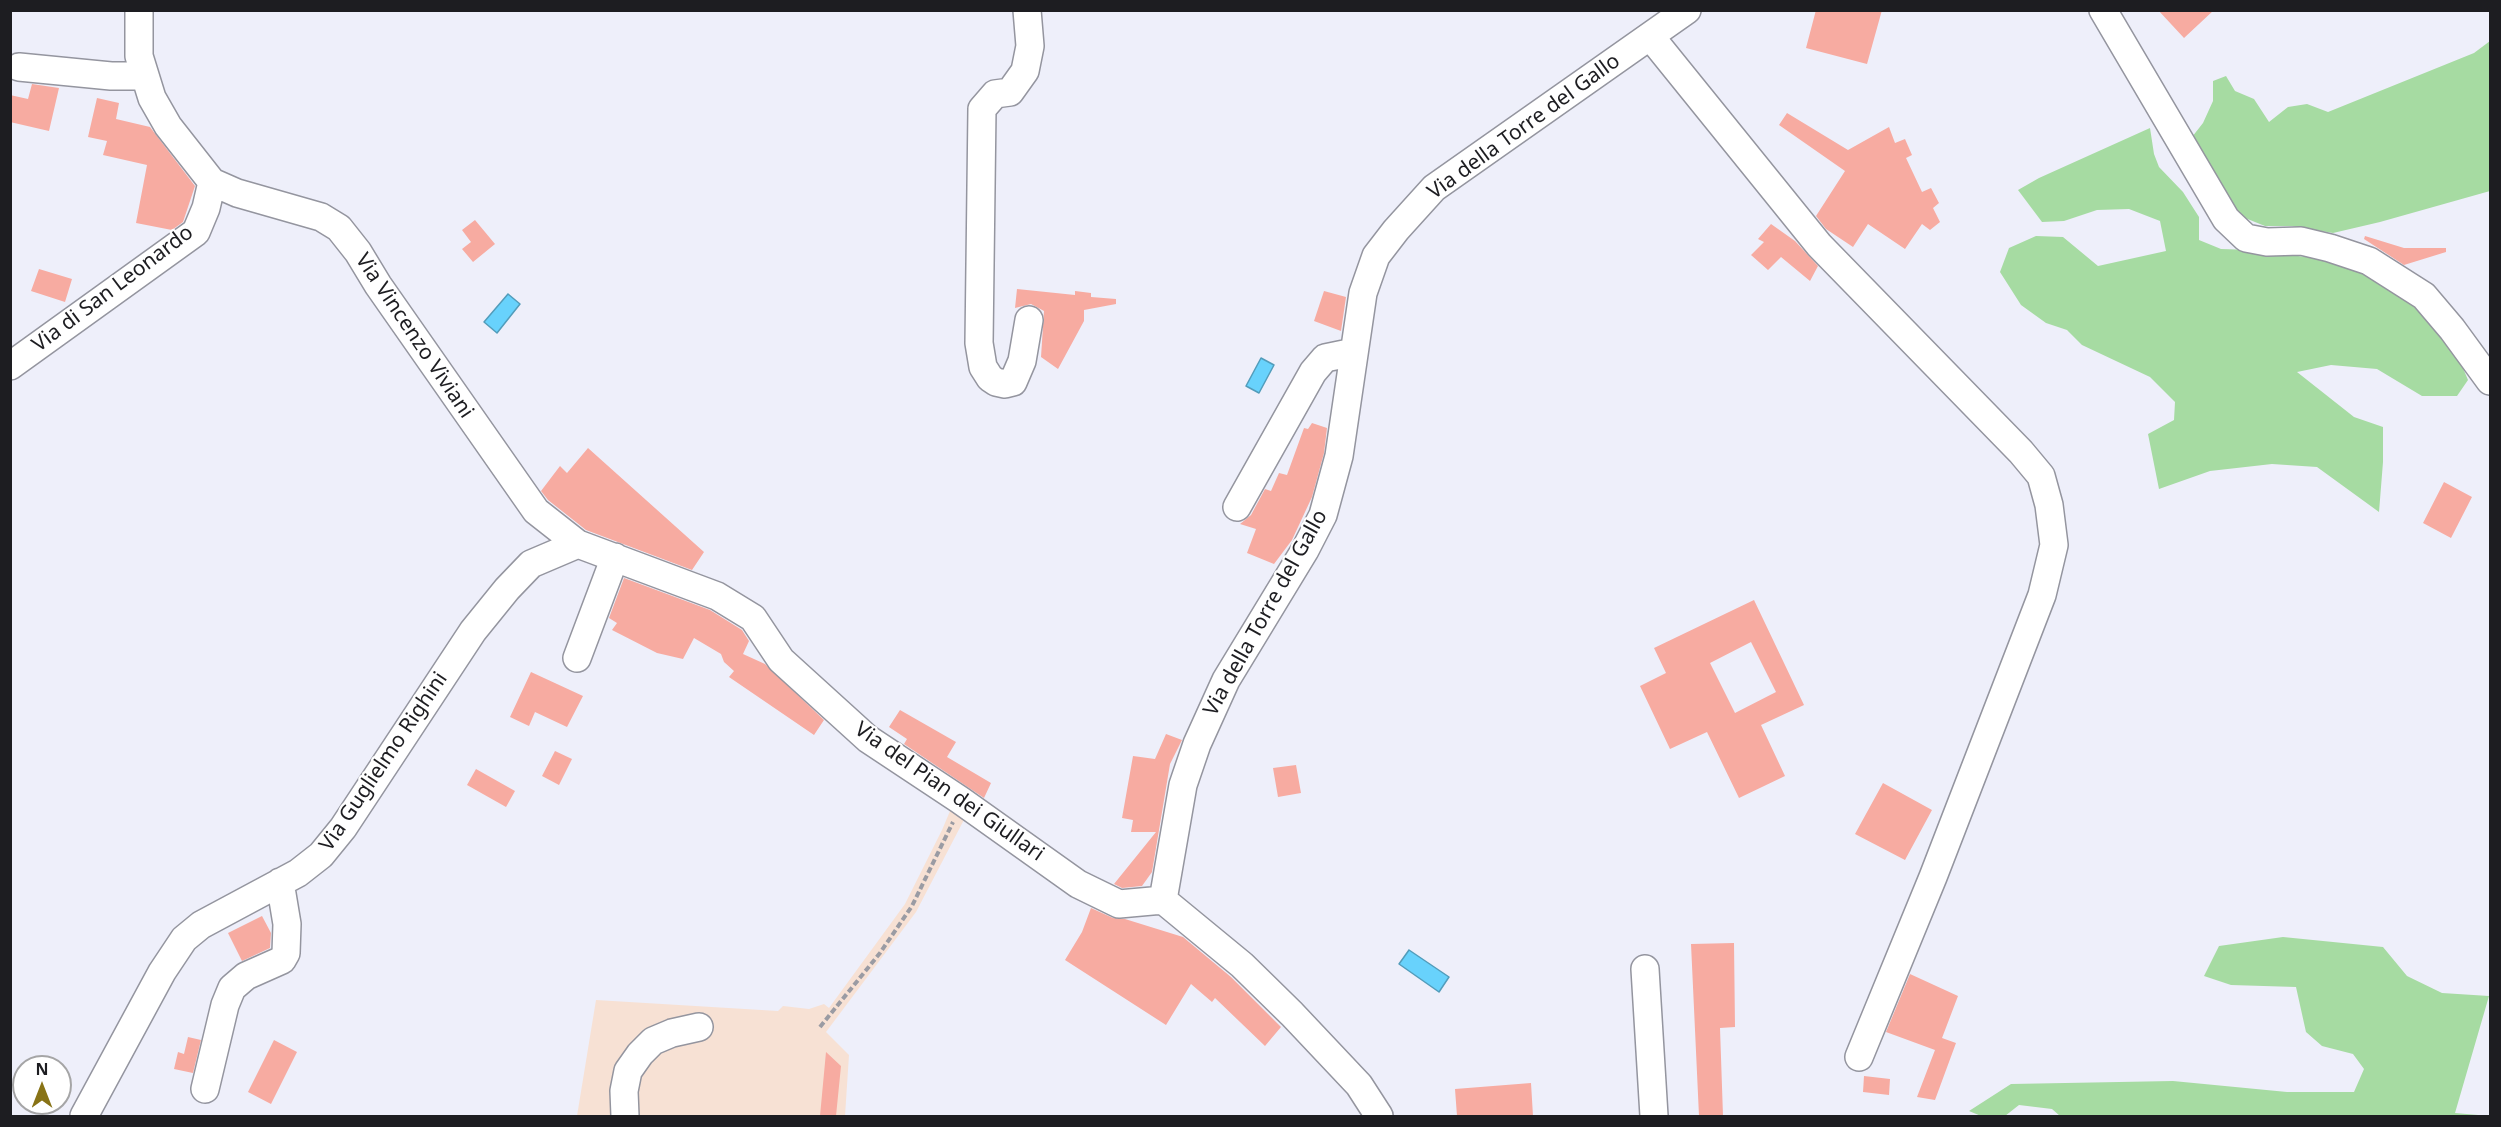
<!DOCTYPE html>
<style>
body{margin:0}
#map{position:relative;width:2501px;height:1127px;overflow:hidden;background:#eeeffa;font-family:"Noto Sans",sans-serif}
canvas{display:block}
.frame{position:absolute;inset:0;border:12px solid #1d1d21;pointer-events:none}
.north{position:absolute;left:12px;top:1055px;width:60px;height:60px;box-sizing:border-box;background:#fff;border:2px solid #a5a5a6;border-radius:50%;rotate:0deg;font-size:16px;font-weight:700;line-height:24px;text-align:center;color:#1d1d21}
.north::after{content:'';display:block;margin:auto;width:21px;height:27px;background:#887316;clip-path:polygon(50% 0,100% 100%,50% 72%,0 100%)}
</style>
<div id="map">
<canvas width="2501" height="1127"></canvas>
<div class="frame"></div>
<div class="north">N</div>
</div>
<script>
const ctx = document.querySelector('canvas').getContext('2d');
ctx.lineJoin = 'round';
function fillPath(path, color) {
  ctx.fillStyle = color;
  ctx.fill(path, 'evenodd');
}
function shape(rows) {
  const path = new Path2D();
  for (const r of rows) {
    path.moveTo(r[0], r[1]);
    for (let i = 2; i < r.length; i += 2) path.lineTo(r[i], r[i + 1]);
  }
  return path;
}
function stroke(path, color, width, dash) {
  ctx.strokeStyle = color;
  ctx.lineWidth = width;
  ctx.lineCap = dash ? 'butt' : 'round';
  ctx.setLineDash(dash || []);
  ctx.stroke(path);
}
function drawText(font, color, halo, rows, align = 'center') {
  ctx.font = font + ' "Noto Sans",sans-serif';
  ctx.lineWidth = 4.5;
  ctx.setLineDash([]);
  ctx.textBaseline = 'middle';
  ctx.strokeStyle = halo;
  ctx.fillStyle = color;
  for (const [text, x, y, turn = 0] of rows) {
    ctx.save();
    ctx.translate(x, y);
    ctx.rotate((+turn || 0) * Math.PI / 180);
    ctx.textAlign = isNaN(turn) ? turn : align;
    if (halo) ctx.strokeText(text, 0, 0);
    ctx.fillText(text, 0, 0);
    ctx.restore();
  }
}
const industrial = shape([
 [953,804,967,814,916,912,826,1032,849,1055,845,1116,577,1116,596,1000,778,1011,783,1006,809,1009,824,1004,829,1008,905,904,942,830]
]);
const green = shape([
 [2490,41,2490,191,2380,222,2333,233,2292,226,2265,226,2240,216,2192,137,2203,123,2213,101,2213,81,2226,76,2235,91,2254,99,2269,122,2288,107,2307,104,2328,112,2474,53],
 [2150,128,2154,154,2159,167,2183,192,2199,217,2199,240,2221,249,2252,250,2321,259,2358,271,2403,293,2457,354,2468,380,2457,396,2422,396,2377,369,2331,365,2297,372,2354,417,2383,427,2383,462,2379,512,2317,467,2272,464,2210,471,2159,489,2148,434,2174,420,2175,402,2150,377,2082,345,2067,330,2046,323,2021,305,2000,272,2009,248,2036,236,2063,237,2098,266,2166,251,2160,221,2129,209,2097,210,2064,221,2042,222,2018,190,2039,178],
 [2283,937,2383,947,2407,976,2442,993,2489,996,2455,1113,2490,1116,2060,1116,2052,1109,2019,1105,2005,1116,1981,1116,1969,1111,2011,1084,2173,1081,2287,1092,2354,1092,2364,1069,2353,1054,2322,1046,2306,1032,2296,987,2231,985,2204,976,2219,946]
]);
const water = shape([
 [508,294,520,304,497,333,484,322,508,294],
 [1261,358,1274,365,1259,393,1246,386,1261,358],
 [1409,950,1449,977,1439,992,1399,964,1409,950]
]);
const building = shape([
 [1816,10,1882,10,1867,64,1806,48],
 [2158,10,2214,10,2184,38],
 [32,84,59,88,49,131,10,122,10,95,28,99],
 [97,98,119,103,116,119,150,127,195,186,183,222,172,230,136,223,147,165,103,155,107,141,88,137],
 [1787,113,1848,150,1889,127,1895,143,1905,139,1912,155,1906,158,1922,192,1931,188,1939,203,1933,208,1940,222,1930,230,1922,224,1905,249,1868,224,1853,247,1826,229,1816,216,1845,171,1779,125],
 [475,220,495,244,473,262,462,249,471,242,462,230],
 [1771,224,1795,241,1818,266,1810,281,1781,257,1768,270,1751,255,1764,242,1758,239],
 [2365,236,2404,248,2446,248,2446,252,2404,265,2364,239],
 [39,269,72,279,65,302,31,291],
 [1017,289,1075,295,1075,291,1091,293,1091,297,1116,299,1116,304,1084,310,1084,321,1058,369,1041,357,1044,311,1031,304,1015,308],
 [1324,291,1346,297,1341,331,1314,321],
 [1312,423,1327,428,1324,453,1312,497,1292,540,1274,564,1247,553,1256,529,1240,524,1251,515,1265,489,1271,491,1279,473,1287,475,1304,428,1308,429],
 [588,448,704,552,692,570,586,530,548,500,541,491,560,466,567,473],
 [2444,482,2472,497,2451,538,2423,523],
 [624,578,710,610,742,630,749,641,743,654,765,664,824,720,814,735,729,677,734,671,724,662,721,654,694,638,683,659,657,653,612,630,617,623,609,618],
 [1754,600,1804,705,1761,725,1785,776,1739,798,1707,732,1670,749,1640,686,1666,673,1654,648],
 [1751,642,1776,692,1735,713,1710,663],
 [531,672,583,696,567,727,535,712,529,726,510,717],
 [900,710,956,742,947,757,991,783,984,798,904,744,907,739,889,727],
 [1166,734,1182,740,1170,764,1152,872,1142,886,1122,888,1114,884,1156,832,1131,832,1133,820,1122,818,1133,756,1155,759],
 [555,751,572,759,559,785,542,776],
 [1296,765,1301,793,1278,797,1273,768],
 [476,769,515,791,506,807,467,785],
 [1883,783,1932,810,1905,860,1855,834],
 [1091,908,1113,918,1125,919,1183,937,1231,977,1281,1027,1265,1046,1215,998,1212,1002,1191,984,1166,1025,1065,960,1082,932],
 [262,916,271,933,270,948,242,961,228,933],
 [1734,943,1735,1027,1720,1028,1723,1116,1699,1116,1691,944],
 [1910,974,1958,996,1942,1038,1956,1043,1935,1100,1917,1097,1935,1050,1886,1032],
 [188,1037,201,1040,193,1073,174,1069,178,1052,184,1054],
 [274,1040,297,1052,271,1104,248,1092],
 [826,1052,841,1066,836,1116,820,1116],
 [1864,1076,1890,1079,1889,1095,1863,1092],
 [1531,1083,1533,1116,1457,1116,1455,1089]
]);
const path = shape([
 [820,1027,880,953,912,906,953,822]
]);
const minor = shape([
 [1027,10,1030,46,1025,71,1010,92,995,94,982,109,979,343,983,367,990,378,996,382,1005,384,1013,382,1022,361,1029,320],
 [2103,10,2226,219,2246,238,2267,242,2301,241,2330,248,2369,261,2424,296,2452,329,2490,381],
 [1650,36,1819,245,2021,452,2041,476,2049,505,2054,545,2042,595,1933,877,1859,1057],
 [19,67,111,76,145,76],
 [212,182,237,193,321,217,339,228,358,252,378,285,536,511,578,544,717,596,753,618,781,660,868,739,960,800,1078,884,1119,904,1163,900],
 [10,366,196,232,206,208,212,182,168,126,152,98,139,56,139,10],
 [1237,507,1313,372,1325,358,1354,352],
 [577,658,615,557],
 [1163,900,1183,785,1197,744,1226,680,1305,550,1323,515,1339,456,1363,293,1376,256,1396,230,1434,188,1687,10],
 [1163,900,1242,965,1292,1014,1359,1085,1379,1116],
 [1645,969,1654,1116],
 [205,1089,225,1005,232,988,246,976,282,960,286,953,287,924,280,882],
 [84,1116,162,972,184,939,201,925,298,873,321,855,343,828,473,631,507,589,531,564,578,544],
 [625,1116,624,1091,628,1071,640,1054,653,1041,672,1033,699,1027]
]);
const streetNames = [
 ["Via della Torre del Gallo",1524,127,-36],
 ["Via di San Leonardo",113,289,-37],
 ["Via Vincenzo Viviani",414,336,56],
 ["Via della Torre del Gallo",1266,613,-61],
 ["Via Guglielmo Righini",384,762,-56],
 ["Via del Pian dei Giullari",949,792,35]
];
fillPath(industrial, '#f7e1d4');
fillPath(green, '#a6dba2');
fillPath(water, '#68d2fc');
stroke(water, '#529cba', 1.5);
fillPath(building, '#f7aba1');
stroke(minor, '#94959f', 30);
stroke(path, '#9a9ba3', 4, [6, 3]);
stroke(minor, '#fff', 27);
drawText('21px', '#1d1d21', '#fff', streetNames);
</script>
